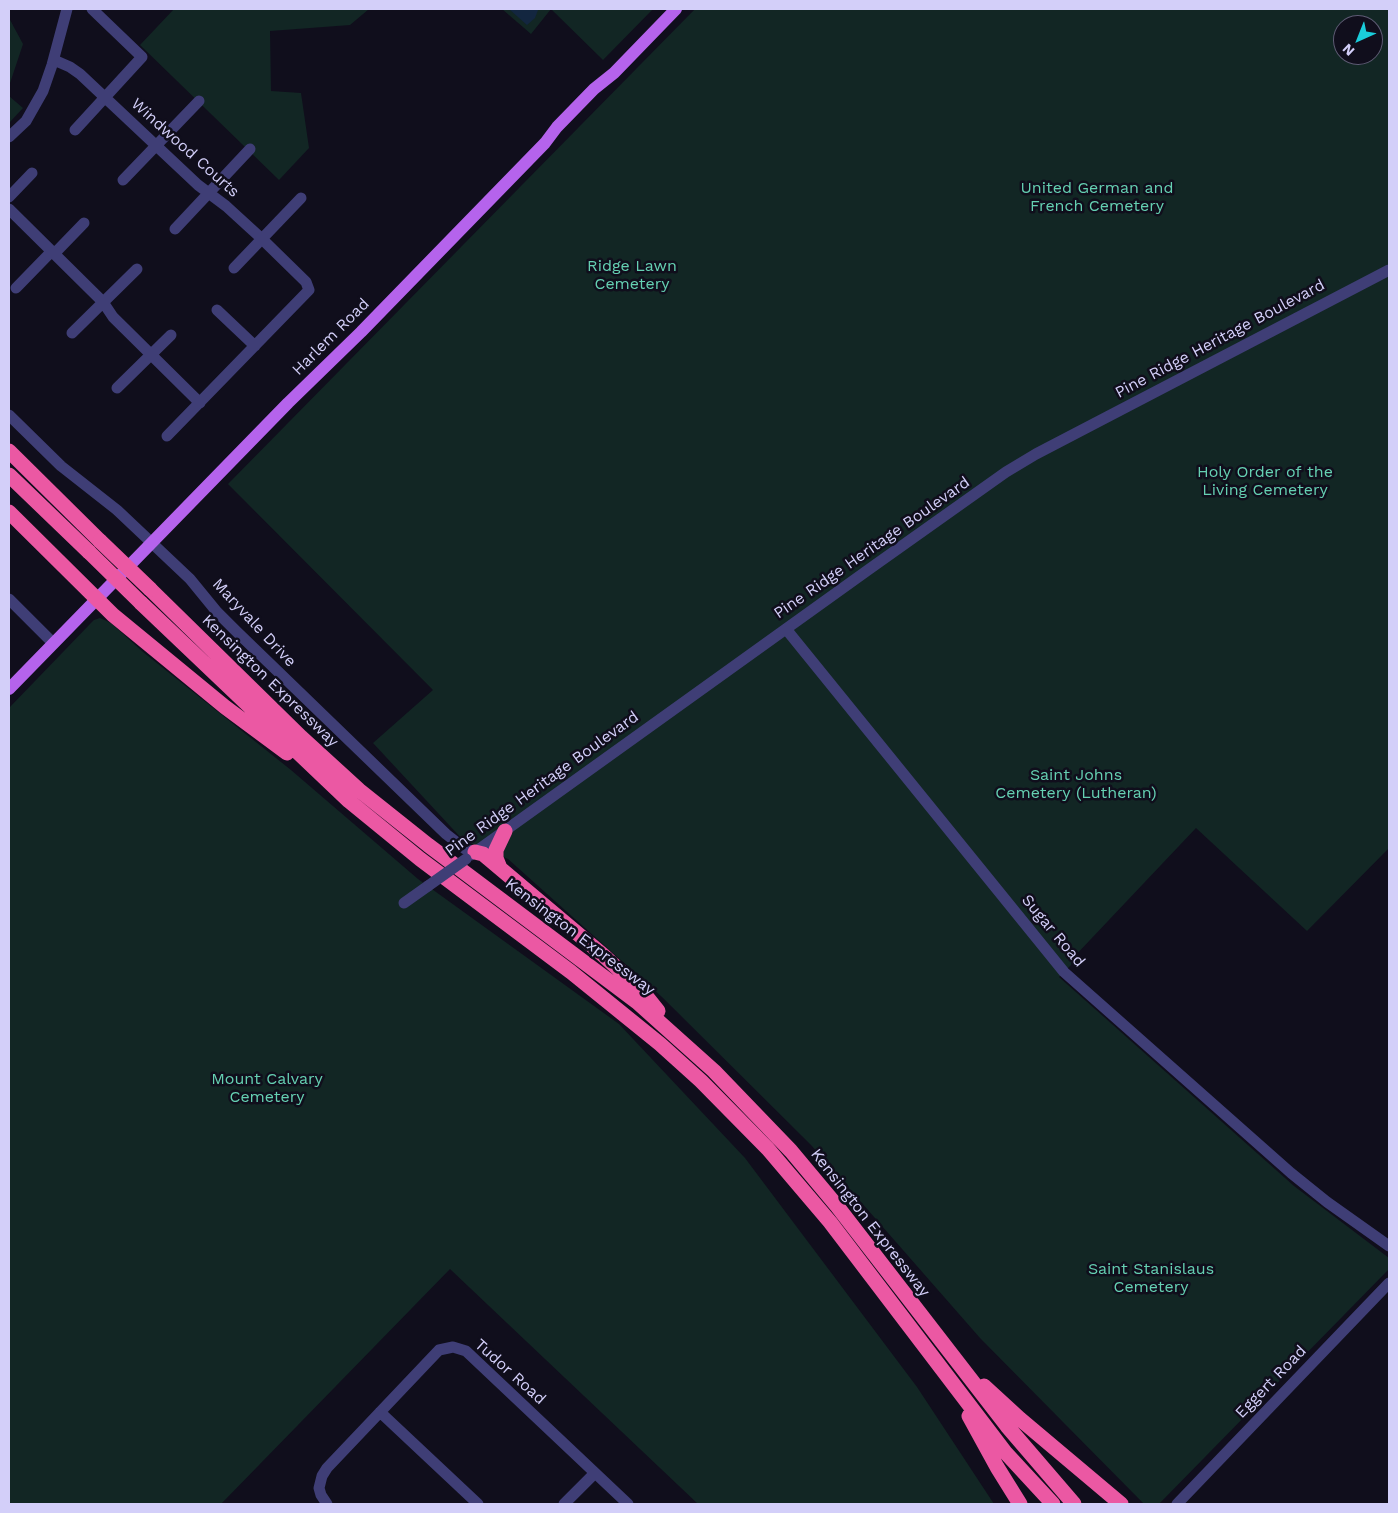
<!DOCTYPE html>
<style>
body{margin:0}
#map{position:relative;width:1398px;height:1513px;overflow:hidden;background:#100e1c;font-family:"Work Sans",sans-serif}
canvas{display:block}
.frame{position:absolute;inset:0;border:10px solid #d3cff9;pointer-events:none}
.north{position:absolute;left:1333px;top:15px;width:50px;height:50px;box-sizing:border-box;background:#100e1c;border:1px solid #5e5b74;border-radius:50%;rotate:224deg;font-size:14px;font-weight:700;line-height:20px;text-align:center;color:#d3cff9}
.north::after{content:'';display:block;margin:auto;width:18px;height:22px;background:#1accda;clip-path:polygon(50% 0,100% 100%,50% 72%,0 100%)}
</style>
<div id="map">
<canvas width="1398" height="1513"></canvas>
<div class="frame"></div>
<div class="north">N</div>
</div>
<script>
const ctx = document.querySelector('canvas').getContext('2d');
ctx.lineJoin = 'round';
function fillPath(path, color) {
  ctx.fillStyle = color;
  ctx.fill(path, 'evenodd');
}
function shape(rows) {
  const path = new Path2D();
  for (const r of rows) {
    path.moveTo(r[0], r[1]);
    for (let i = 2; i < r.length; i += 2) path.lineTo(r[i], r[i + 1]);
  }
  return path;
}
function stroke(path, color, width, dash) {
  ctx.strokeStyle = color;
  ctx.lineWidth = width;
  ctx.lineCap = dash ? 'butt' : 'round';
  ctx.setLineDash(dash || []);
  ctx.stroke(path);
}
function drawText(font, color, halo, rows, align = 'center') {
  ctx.font = font + ' "Work Sans",sans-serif';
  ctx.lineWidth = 5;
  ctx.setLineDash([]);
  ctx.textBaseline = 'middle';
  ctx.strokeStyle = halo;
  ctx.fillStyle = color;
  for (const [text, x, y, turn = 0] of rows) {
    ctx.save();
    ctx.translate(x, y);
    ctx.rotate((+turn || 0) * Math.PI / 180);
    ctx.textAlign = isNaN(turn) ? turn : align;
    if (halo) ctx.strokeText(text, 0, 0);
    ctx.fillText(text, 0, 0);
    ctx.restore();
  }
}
const green = shape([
 [174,9,369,9,350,25,270,31,271,91,301,93,309,148,279,180,140,45],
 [502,9,653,9,603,60,551,9,531,34],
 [695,9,1389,9,1389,848,1307,931,1196,828,1073,958,1071,965,1059,977,1294,1186,1389,1258,1389,1269,1159,1504,1144,1504,980,1338,811,1145,662,997,508,859,463,840,373,743,433,690,228,484],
 [1343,25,1373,25,1373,55,1343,55],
 [9,18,23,44,9,86],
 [9,96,23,108,10,122,9,120],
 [100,618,111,623,143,652,291,770,418,879,619,1024,745,1158,917,1387,994,1504,698,1504,450,1269,221,1504,9,1504,9,708,90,624,94,620]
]);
const water = shape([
 [509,9,537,9,538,10,535,18,527,25]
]);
const minor = shape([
 [54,60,70,67,80,74,198,185,226,206,261,238,306,282,309,290,167,436],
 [75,130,142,57,92,9],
 [9,137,26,121,43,91,52,65,67,9],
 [123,180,199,101],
 [9,197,32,173],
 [9,209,103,302,113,317,200,403],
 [175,229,250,149],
 [54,254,84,223],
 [234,268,301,198],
 [16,288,52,251],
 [217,310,255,346],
 [72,333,137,269],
 [117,388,171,335],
 [9,415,61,466,117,510,190,579,217,612,236,631,446,834,465,849,475,852],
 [9,599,53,643],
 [786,629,1064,972,1291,1173,1327,1202,1389,1246],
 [471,855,868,570,1006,472,1036,454,1389,270],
 [404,903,428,886],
 [380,1412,478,1504],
 [327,1504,321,1495,319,1488,322,1476,327,1468,439,1350,453,1347,466,1351,628,1504],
 [564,1504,595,1473],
 [1177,1504,1389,1283]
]);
const major = shape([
 [9,689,288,403,361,332,545,143,557,127,594,89,614,73,676,9]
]);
const highway = shape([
 [9,451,100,541],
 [9,475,89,552],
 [9,512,113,615,225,707,287,753],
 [150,589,301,737,359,790,428,845,637,1002,714,1071,791,1151,837,1206,1007,1426,1074,1504],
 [141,603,349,801,420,859,571,972,660,1044,701,1081,768,1149,796,1182,830,1222,1005,1452,1053,1504],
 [475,852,483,854,489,859,603,955,642,991,658,1011],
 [500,868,496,858,496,850,505,831],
 [984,1386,1020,1419,1121,1504],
 [969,1416,997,1467,1020,1504]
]);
const minorBridge = shape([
 [428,886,466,859]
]);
const highwayBridge = shape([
 [100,541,150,589],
 [89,552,141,603]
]);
const streetNames = [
 ["Windwood Courts",185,148,42],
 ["Harlem Road",331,337,-45],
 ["Pine Ridge Heritage Boulevard",1220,339,-28],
 ["Pine Ridge Heritage Boulevard",872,548,-35],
 ["Maryvale Drive",254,623,47],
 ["Kensington Expressway",270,681,44],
 ["Pine Ridge Heritage Boulevard",542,784,-36],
 ["Sugar Road",1053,931,50],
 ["Kensington Expressway",580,937,37],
 ["Kensington Expressway",870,1223,52],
 ["Tudor Road",510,1372,42],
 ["Eggert Road",1271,1382,-46]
];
const parkNames = [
 ["United German and",1097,188],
 ["French Cemetery",1097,206],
 ["Ridge Lawn",632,266],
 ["Cemetery",632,284],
 ["Holy Order of the",1265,472],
 ["Living Cemetery",1265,490],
 ["Saint Johns",1076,775],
 ["Cemetery (Lutheran)",1076,793],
 ["Mount Calvary",267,1079],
 ["Cemetery",267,1097],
 ["Saint Stanislaus",1151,1269],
 ["Cemetery",1151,1287]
];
fillPath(green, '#122624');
fillPath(water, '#132640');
stroke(minor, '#3f3e76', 11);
stroke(major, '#b563ec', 12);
stroke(highway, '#eb58a3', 15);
stroke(minorBridge, '#3f3e76', 11);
stroke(highwayBridge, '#eb58a3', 15);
drawText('16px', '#d3cff9', '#100e1c', streetNames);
drawText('16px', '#65d0b2', '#100e1c', parkNames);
</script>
